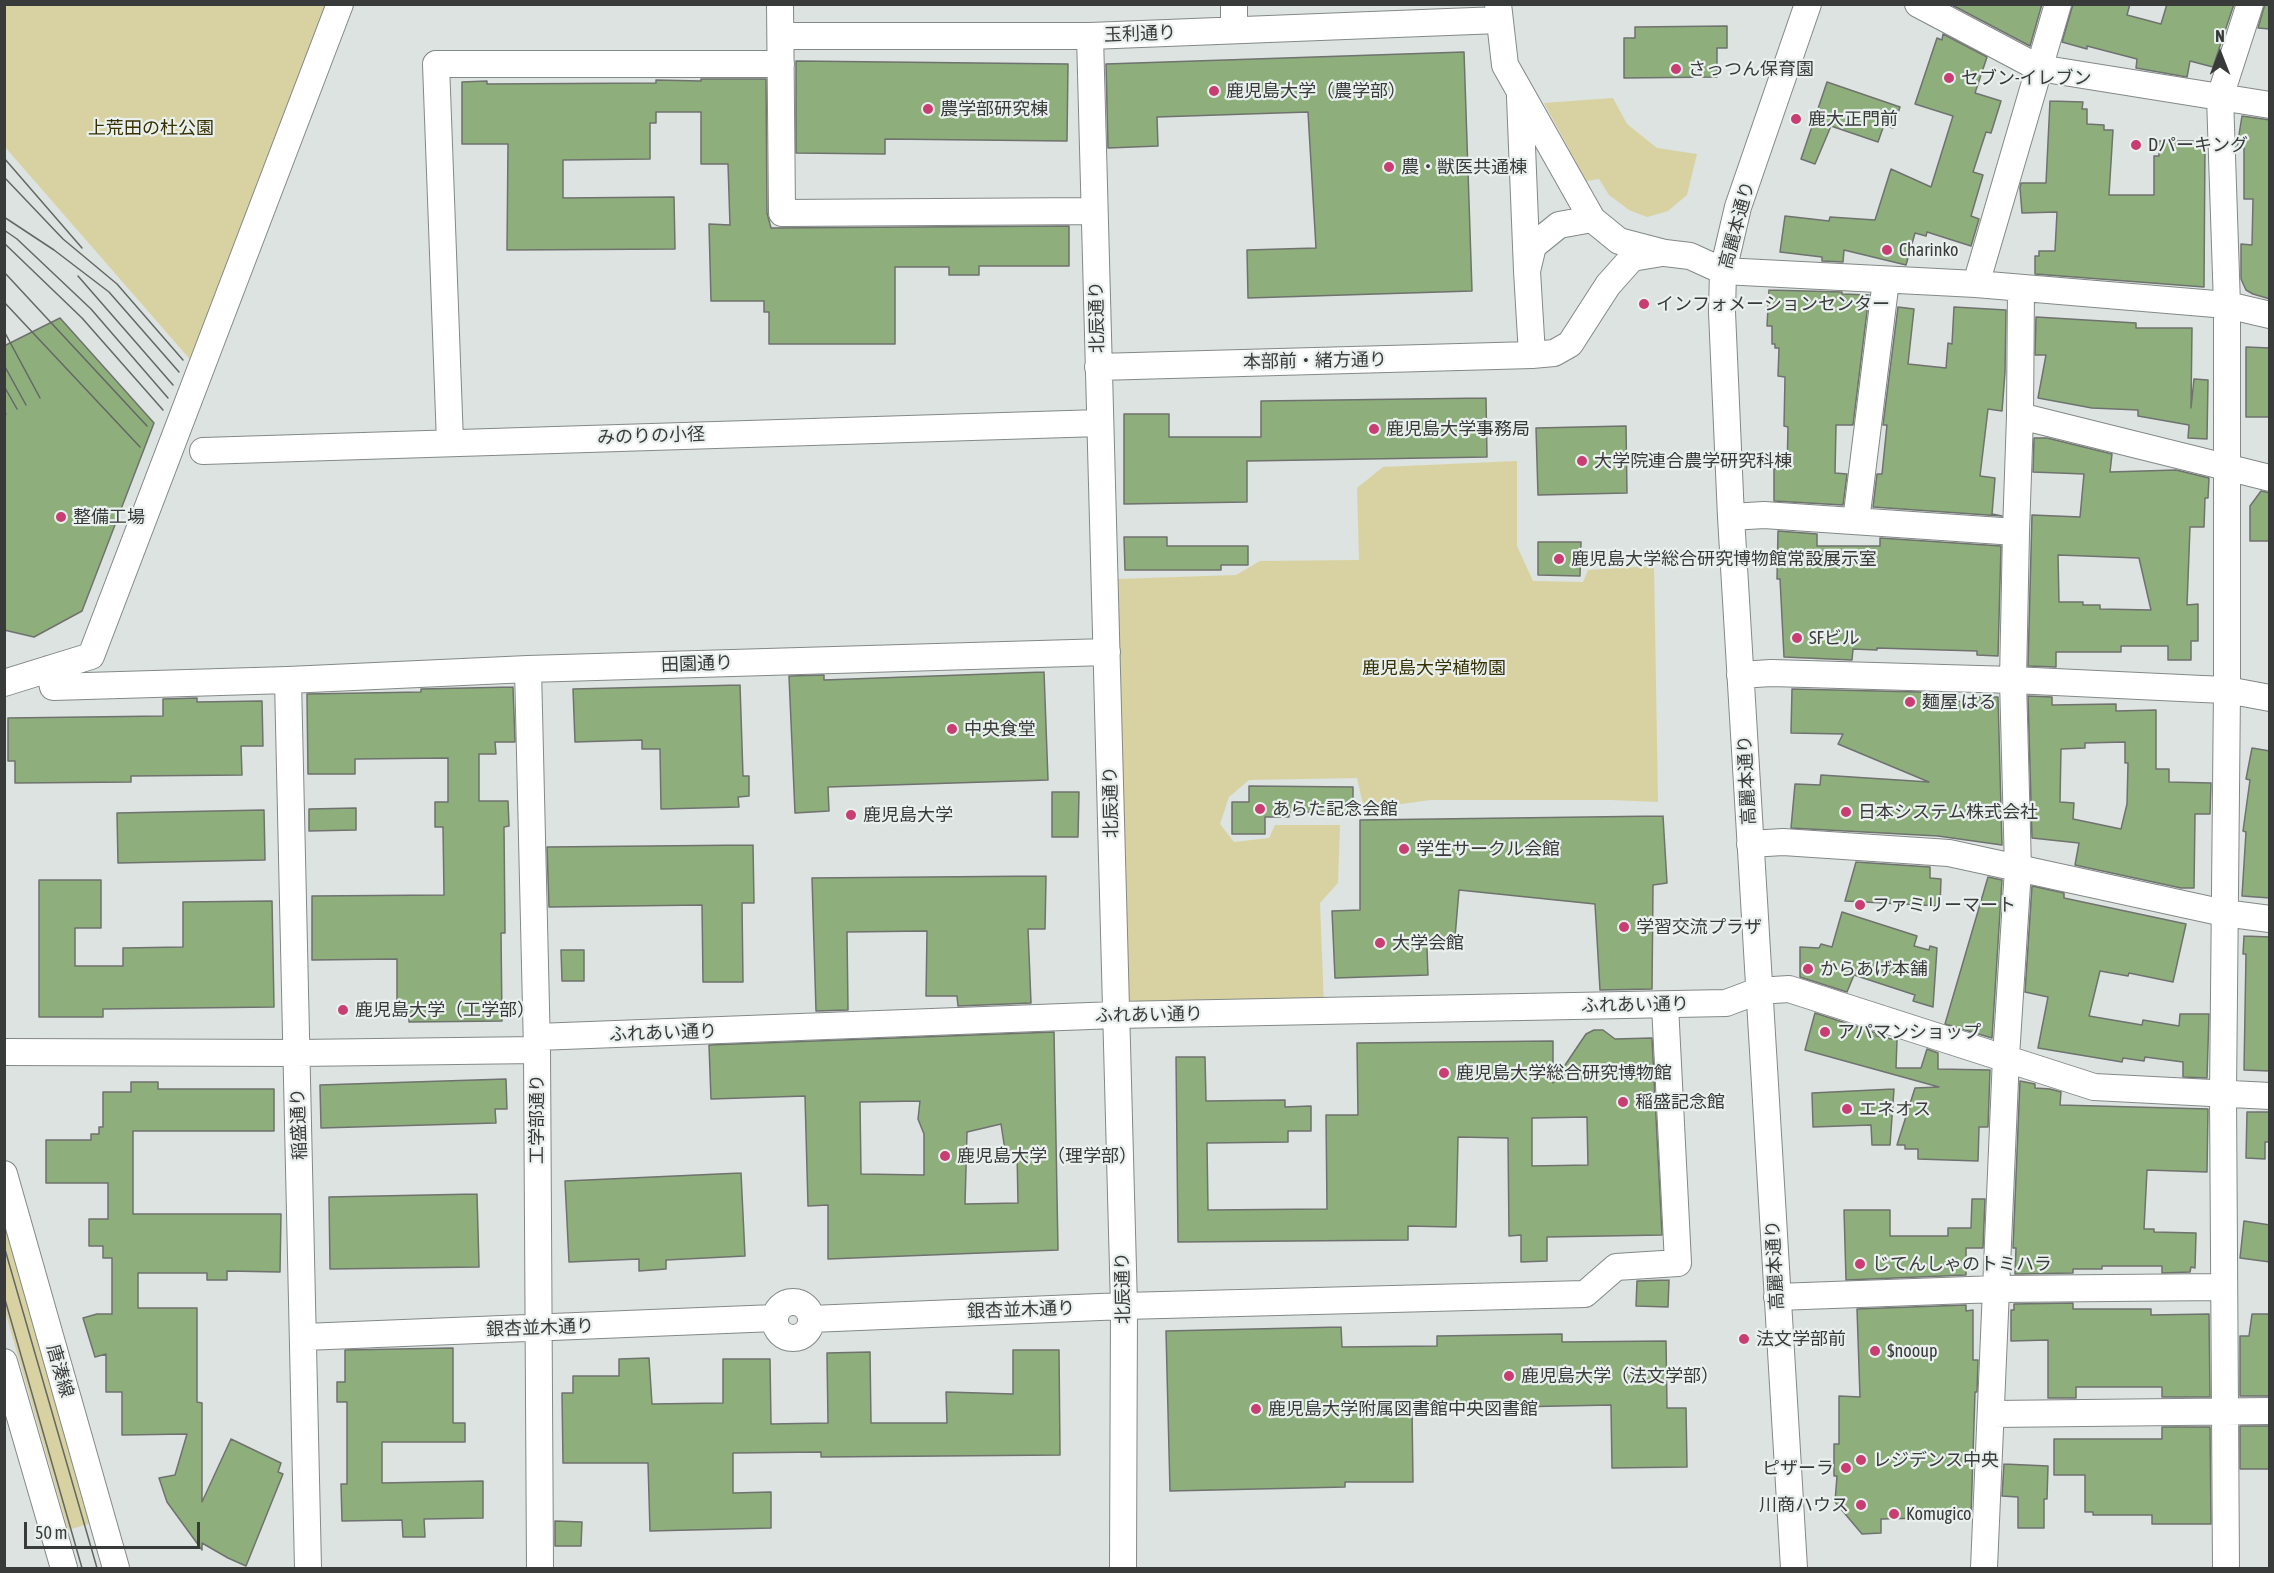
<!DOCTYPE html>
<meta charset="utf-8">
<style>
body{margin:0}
#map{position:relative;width:2274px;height:1573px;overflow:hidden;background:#dce3e0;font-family:"Asap Condensed",sans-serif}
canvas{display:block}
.frame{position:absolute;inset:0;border:6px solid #393b3a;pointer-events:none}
.north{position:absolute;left:2190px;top:24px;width:60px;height:60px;-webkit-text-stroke:4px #e9f0ed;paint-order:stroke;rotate:0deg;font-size:16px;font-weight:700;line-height:24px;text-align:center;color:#393b3a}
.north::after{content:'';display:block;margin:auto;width:21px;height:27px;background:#393b3a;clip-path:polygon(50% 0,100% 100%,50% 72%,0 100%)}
.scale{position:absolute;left:24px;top:1522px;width:176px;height:27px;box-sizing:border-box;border:3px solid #393b3a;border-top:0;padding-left:8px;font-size:18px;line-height:21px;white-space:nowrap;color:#393b3a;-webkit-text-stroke:4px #e9f0ed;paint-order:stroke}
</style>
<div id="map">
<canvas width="2274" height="1573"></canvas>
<div class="frame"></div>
<div class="north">N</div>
<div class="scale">50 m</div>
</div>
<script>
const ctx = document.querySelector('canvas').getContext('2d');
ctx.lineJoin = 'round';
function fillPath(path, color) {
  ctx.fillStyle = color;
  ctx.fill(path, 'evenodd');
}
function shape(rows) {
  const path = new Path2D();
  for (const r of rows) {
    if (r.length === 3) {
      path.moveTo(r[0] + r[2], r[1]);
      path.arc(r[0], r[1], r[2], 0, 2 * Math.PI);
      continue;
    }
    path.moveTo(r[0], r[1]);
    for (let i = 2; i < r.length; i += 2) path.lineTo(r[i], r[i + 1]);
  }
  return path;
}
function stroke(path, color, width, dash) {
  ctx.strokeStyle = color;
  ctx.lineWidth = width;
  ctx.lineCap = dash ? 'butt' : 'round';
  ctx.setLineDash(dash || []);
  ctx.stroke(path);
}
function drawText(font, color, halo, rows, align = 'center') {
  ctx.font = font + ' "Asap Condensed","Noto Sans JP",sans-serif';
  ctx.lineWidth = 4.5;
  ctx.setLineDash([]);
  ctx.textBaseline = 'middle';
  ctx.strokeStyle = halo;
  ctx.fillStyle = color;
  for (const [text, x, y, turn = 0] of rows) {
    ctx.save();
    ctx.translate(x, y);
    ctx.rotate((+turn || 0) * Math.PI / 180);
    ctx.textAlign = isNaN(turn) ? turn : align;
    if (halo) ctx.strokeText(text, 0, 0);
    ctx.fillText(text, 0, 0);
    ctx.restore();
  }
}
const green = shape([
 [4,5,331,5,194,364,5,147],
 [1613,98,1627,124,1657,148,1697,154,1687,195,1668,211,1647,217,1629,210,1609,195,1599,179,1580,182,1569,149,1544,103],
 [1517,461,1517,546,1533,581,1583,582,1588,570,1654,566,1658,802,1611,800,1431,800,1364,809,1357,778,1249,780,1229,797,1220,824,1234,842,1269,838,1275,825,1340,825,1338,883,1320,903,1324,1006,1127,1005,1118,579,1236,575,1260,561,1359,560,1357,488,1383,467],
 [4,1222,91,1523,68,1530,5,1311]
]);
const building = shape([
 [1985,4,2042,4,2030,46,1952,5,1985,4],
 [2073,4,2130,4,2127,15,2161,24,2167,4,2234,4,2213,67,2190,61,2187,77,2136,68,2137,59,2087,46,2087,49,2062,42,2073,4],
 [2265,4,2270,4,2270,29,2258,28,2265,4],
 [1727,26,1727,48,1717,48,1717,77,1624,78,1624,38,1635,38,1635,27,1727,26],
 [1943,34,1987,57,1975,93,2001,101,1991,133,1986,132,1973,172,1983,175,1971,216,1979,219,1971,246,1927,232,1926,236,1915,233,1906,265,1844,250,1843,262,1822,261,1822,257,1780,252,1785,216,1829,221,1830,217,1875,220,1891,169,1931,187,1953,116,1915,104,1937,38,1942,40,1943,34],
 [1464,52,1472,291,1248,298,1247,250,1316,248,1308,112,1157,117,1158,146,1108,148,1106,64,1464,52],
 [796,61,1068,64,1067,141,885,139,885,154,796,153,796,61],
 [701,79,766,79,767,213,771,228,1069,226,1069,266,979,266,979,275,949,275,949,267,895,267,895,344,769,344,769,312,764,312,764,301,711,301,709,224,730,225,728,164,701,164,701,112,656,112,656,123,650,123,650,159,563,160,563,198,674,197,675,249,507,250,508,144,462,144,462,82,487,81,487,84,656,83,656,80,701,81,701,79],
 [1827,82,1900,107,1893,128,1884,125,1878,142,1831,126,1815,164,1801,159,1827,82],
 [2050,101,2083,102,2082,109,2087,109,2087,124,2104,125,2104,130,2113,130,2109,195,2154,195,2154,156,2159,156,2159,141,2205,141,2204,287,2035,274,2035,256,2039,256,2039,251,2055,251,2057,212,2022,213,2020,188,2021,183,2046,183,2050,101],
 [2242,116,2270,120,2270,299,2253,294,2246,290,2241,279,2241,244,2252,245,2253,199,2244,199,2244,148,2237,147,2242,116],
 [1769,290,1842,292,1842,294,1869,295,1853,425,1836,425,1835,473,1847,474,1843,505,1774,501,1774,469,1787,469,1788,427,1784,426,1785,377,1778,376,1779,348,1775,348,1775,344,1772,344,1772,326,1767,326,1769,290],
 [1898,307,1914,309,1908,364,1946,368,1948,343,1952,344,1954,307,2006,310,2005,372,2002,411,1988,409,1980,476,1995,478,1992,514,2002,516,1873,507,1877,474,1882,474,1887,425,1883,425,1898,307],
 [2036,317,2136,323,2136,328,2192,328,2191,408,2194,379,2208,380,2207,439,2188,438,2189,425,2138,416,2138,410,2092,408,2038,398,2046,355,2035,355,2036,317],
 [60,318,154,423,82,611,34,637,4,630,4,346,60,318],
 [2246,347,2270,348,2270,417,2246,417,2246,347],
 [1486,398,1487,457,1247,461,1247,502,1124,504,1124,414,1169,414,1169,437,1261,437,1261,401,1486,398],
 [1626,426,1627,493,1538,495,1536,428,1626,426],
 [2034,438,2047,438,2112,454,2110,472,2176,470,2209,478,2208,498,2205,498,2204,527,2190,527,2187,605,2198,604,2198,641,2191,641,2191,660,2168,660,2168,646,2121,646,2121,652,2056,652,2056,667,2028,666,2032,515,2080,517,2084,474,2033,472,2034,438],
 [2058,555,2139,558,2151,610,2100,609,2100,605,2083,605,2083,602,2059,602,2058,555],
 [2261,491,2270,493,2270,541,2250,541,2250,506,2261,491],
 [1778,531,1817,534,1817,546,1880,546,1880,538,2001,546,1998,656,1977,655,1977,651,1877,648,1877,650,1853,649,1852,660,1784,657,1780,579,1777,579,1778,531],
 [1124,537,1167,537,1167,546,1248,546,1248,565,1221,565,1221,570,1125,570,1124,537],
 [1538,542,1581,542,1580,576,1538,575,1538,542],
 [1044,672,1048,780,828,787,829,811,795,813,789,676,824,675,824,680,1044,672],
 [740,685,743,776,749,776,749,796,738,797,739,807,661,809,660,749,642,749,642,740,575,742,573,689,740,685],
 [513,687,515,742,495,742,496,754,479,754,479,801,508,801,509,826,504,827,505,933,501,933,502,1021,409,1022,409,1017,397,1017,397,959,312,960,312,896,444,895,443,827,435,827,435,802,448,802,448,758,355,759,355,774,308,774,307,694,421,692,421,689,513,687],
 [1792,689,1920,692,1971,704,1971,697,1998,697,2002,845,1938,836,1791,828,1795,784,1820,785,1821,775,1929,782,1838,744,1843,734,1791,733,1792,689],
 [2028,696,2052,697,2052,705,2116,704,2116,711,2156,710,2156,769,2169,769,2169,782,2211,783,2210,814,2195,814,2194,888,2181,888,2075,865,2079,843,2032,838,2028,696],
 [2125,742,2125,763,2128,763,2127,804,2121,829,2073,819,2074,803,2060,802,2061,749,2085,748,2085,743,2125,742],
 [197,698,197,702,262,701,263,746,241,746,242,775,131,776,131,782,15,783,15,761,8,761,8,718,163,716,163,699,197,698],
 [2252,748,2270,751,2270,898,2242,896,2246,832,2243,831,2250,780,2246,779,2252,748],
 [1249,786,1353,787,1353,812,1289,812,1289,817,1265,817,1265,834,1232,834,1232,802,1249,802,1249,786],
 [1052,792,1079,792,1078,837,1052,837,1052,792],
 [356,808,356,830,309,831,309,809,356,808],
 [264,810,265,860,118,863,117,813,264,810],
 [1663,816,1667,883,1653,885,1652,989,1600,990,1595,904,1459,890,1454,949,1427,949,1428,975,1335,978,1332,911,1360,910,1360,820,1663,816],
 [753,845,754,903,742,903,743,982,703,982,702,905,549,907,547,847,753,845],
 [1856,862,1930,867,1930,878,1941,879,1940,906,1845,901,1856,862],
 [1046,876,1045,929,1028,929,1031,1003,958,1006,957,996,926,996,927,931,847,932,848,1010,816,1011,812,878,1046,876],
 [1988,877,2002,880,1992,1038,1945,1024,1988,877],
 [39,880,101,880,101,928,75,928,75,966,123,966,123,948,183,947,183,902,272,901,274,1007,103,1009,103,1017,39,1017,39,880],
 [2032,886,2064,893,2064,898,2186,924,2173,982,2129,973,2128,976,2100,971,2089,1016,2142,1025,2143,1020,2179,1026,2180,1014,2209,1014,2207,1078,2183,1077,2183,1062,2145,1057,2144,1061,2123,1058,2122,1062,2038,1048,2048,997,2025,992,2032,886],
 [1842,912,1917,936,1914,946,1929,950,1930,946,1937,948,1933,1007,1913,1001,1915,995,1854,975,1847,992,1800,977,1800,947,1819,948,1821,944,1832,947,1842,912],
 [2244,936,2270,937,2270,1071,2244,1070,2246,954,2243,954,2244,936],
 [561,950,584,950,584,981,562,981,561,950],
 [1815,1013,1876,1033,1876,1036,1897,1040,1896,1068,1921,1068,1927,1049,1938,1053,1938,1069,1990,1070,1988,1127,1979,1127,1978,1161,1918,1159,1918,1149,1905,1149,1905,1145,1897,1145,1915,1088,1939,1087,1805,1050,1815,1013],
 [1594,1030,1603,1030,1615,1039,1652,1038,1662,1235,1547,1237,1547,1261,1521,1262,1521,1235,1509,1236,1508,1138,1458,1137,1456,1227,1408,1226,1408,1240,1178,1242,1176,1057,1205,1057,1206,1101,1285,1100,1285,1107,1311,1106,1311,1131,1288,1131,1288,1142,1207,1143,1208,1210,1327,1209,1326,1115,1358,1115,1357,1043,1553,1041,1553,1083,1586,1034,1594,1030],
 [1587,1117,1588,1165,1532,1166,1532,1118,1587,1117],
 [1054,1032,1058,1250,828,1259,828,1205,808,1206,805,1096,711,1099,709,1045,1054,1032],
 [920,1101,918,1119,924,1134,924,1175,861,1174,860,1102,920,1101],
 [1001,1124,1005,1150,1017,1151,1018,1203,965,1204,967,1132,1001,1124],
 [506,1079,507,1109,495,1109,496,1123,321,1128,320,1085,506,1079],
 [2020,1081,2035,1084,2035,1088,2050,1089,2061,1092,2060,1105,2208,1109,2207,1172,2147,1170,2144,1229,2154,1229,2154,1232,2196,1233,2195,1268,2191,1267,2190,1272,2162,1273,2162,1266,2102,1266,2102,1269,2073,1269,2073,1273,2015,1274,2016,1248,2013,1248,2020,1081],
 [131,1082,158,1082,158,1089,274,1089,274,1131,133,1131,133,1214,281,1214,280,1272,227,1271,227,1280,207,1280,207,1273,138,1273,138,1308,197,1308,197,1402,202,1403,202,1502,231,1439,281,1463,278,1472,283,1474,246,1566,228,1558,202,1543,202,1550,167,1502,159,1478,175,1475,187,1434,122,1435,122,1392,106,1392,106,1354,95,1357,83,1318,97,1314,112,1314,112,1258,103,1258,103,1246,89,1246,89,1219,108,1219,108,1183,46,1183,46,1140,91,1140,91,1134,99,1134,99,1127,103,1127,103,1092,131,1092,131,1082],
 [1894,1089,1890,1145,1872,1145,1871,1125,1813,1127,1812,1093,1894,1089],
 [2247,1112,2270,1112,2270,1142,2265,1142,2265,1159,2246,1158,2247,1112],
 [741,1173,745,1256,666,1260,666,1269,639,1271,639,1259,569,1262,565,1181,741,1173],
 [477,1194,479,1267,330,1269,329,1197,477,1194],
 [1972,1199,1985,1199,1983,1248,1966,1248,1966,1275,1846,1280,1844,1210,1890,1210,1890,1236,1948,1236,1948,1228,1971,1228,1972,1199],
 [2244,1221,2270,1225,2270,1262,2240,1258,2244,1221],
 [1669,1280,1668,1307,1636,1306,1637,1281,1669,1280],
 [2073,1303,2073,1309,2151,1309,2151,1315,2209,1314,2210,1397,2162,1397,2162,1387,2076,1387,2076,1398,2048,1398,2048,1340,2011,1341,2011,1310,2014,1310,2014,1304,2073,1303],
 [1966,1305,1966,1311,1973,1310,1973,1360,1978,1360,1977,1392,1975,1392,1971,1517,1881,1519,1881,1533,1862,1534,1835,1502,1837,1476,1834,1476,1834,1444,1839,1444,1839,1396,1860,1397,1857,1309,1966,1305],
 [2252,1314,2269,1314,2269,1396,2240,1396,2240,1336,2249,1336,2252,1314],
 [1341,1327,1342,1347,1437,1346,1437,1336,1562,1334,1562,1342,1666,1341,1667,1408,1686,1408,1687,1467,1612,1468,1611,1405,1412,1409,1413,1482,1345,1482,1345,1487,1170,1491,1166,1331,1341,1327],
 [453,1348,453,1423,465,1423,465,1442,382,1442,382,1483,483,1481,483,1518,424,1519,425,1537,403,1537,402,1520,342,1521,341,1484,347,1484,347,1402,337,1402,337,1382,345,1382,345,1350,453,1348],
 [1013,1350,1059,1350,1060,1455,821,1457,821,1452,733,1453,733,1493,771,1492,771,1528,650,1531,648,1463,563,1463,562,1393,573,1393,573,1376,619,1376,619,1359,649,1358,652,1404,723,1403,723,1359,770,1359,771,1424,828,1423,827,1353,870,1352,871,1423,947,1423,946,1392,1013,1394,1013,1350],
 [2240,1426,2270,1426,2270,1469,2240,1469,2240,1426],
 [2162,1427,2210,1427,2211,1524,2152,1524,2152,1515,2093,1515,2093,1512,2085,1512,2085,1475,2054,1475,2054,1439,2162,1439,2162,1427],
 [2004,1464,2048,1466,2047,1499,2044,1499,2044,1528,2018,1528,2018,1497,2002,1496,2004,1464],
 [555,1521,582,1522,581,1546,555,1546,555,1521]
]);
const minor = shape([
 [780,4,782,213,1094,211],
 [1234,4,1234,30],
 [1498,4,1505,65,1592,219,1619,241,1665,253,1690,256,1723,271,1976,284,2227,305,2270,315],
 [1918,4,2039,68,2270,105],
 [781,36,1090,36,1499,20],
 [1090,36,1124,1306,1123,1568],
 [1520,97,1527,271],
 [1976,284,2058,4],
 [1532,355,1527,271,1533,246,1559,225,1592,219],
 [1098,367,1532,355,1554,353,1570,344,1608,285,1632,258,1662,253],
 [2020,416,2270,478],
 [450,442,436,64,781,64],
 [203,451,1100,423],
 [1731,517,1764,515,2016,532],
 [1856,521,1886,280],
 [49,669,53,687,288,680,528,669,1107,652],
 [528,669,537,1050,540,1568],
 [1740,675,1771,673,2013,680,2202,689,2227,690,2270,698],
 [288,680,308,1568],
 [4,683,91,656,340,4],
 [1750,844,1783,842,1949,853,2224,913,2270,919],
 [537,1037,1116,1015,1726,1003,1758,991,1789,989,2094,1087,2270,1096],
 [4,1052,297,1053,537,1050],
 [4,1174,116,1568],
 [1777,1297,1997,1289,2224,1287],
 [793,1320,18],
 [811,1319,1124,1306,1585,1294,1616,1267,1678,1263,1665,1005],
 [304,1337,775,1318],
 [4,1362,64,1568],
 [1992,1414,2270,1411],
 [1794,1568,1731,517,1722,312,1723,271,1738,207,1808,4],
 [1984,1568,2006,1057,2018,869,2013,680,2016,532,2020,416,2021,288],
 [2226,1568,2223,1094,2227,690,2227,305,2220,97,2250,4]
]);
const tram = shape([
 [4,158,82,248],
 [4,177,63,239,117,284,183,360],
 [4,217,54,250,109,292,179,372],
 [4,230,17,239,91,309,168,398],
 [4,243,82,318,163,410],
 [4,272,147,426],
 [78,276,173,385],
 [4,302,140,447],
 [4,331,40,398],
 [4,365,26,405],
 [4,386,17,409],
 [4,412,6,414],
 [4,1246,97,1568],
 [4,1296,82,1568]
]);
const markers = [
 [1676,69,6,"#c93e72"],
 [1949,78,6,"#c93e72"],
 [1214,91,6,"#c93e72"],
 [928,109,6,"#c93e72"],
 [1796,119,6,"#c93e72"],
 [2136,145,6,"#c93e72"],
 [1389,167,6,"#c93e72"],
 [1887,250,6,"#c93e72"],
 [1644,304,6,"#c93e72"],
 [1374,429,6,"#c93e72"],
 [1582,461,6,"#c93e72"],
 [61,517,6,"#c93e72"],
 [1559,559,6,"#c93e72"],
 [1797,638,6,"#c93e72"],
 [1910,702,6,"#c93e72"],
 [952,729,6,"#c93e72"],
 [1260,809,6,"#c93e72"],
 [1846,812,6,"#c93e72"],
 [851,815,6,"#c93e72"],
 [1404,849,6,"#c93e72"],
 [1860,905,6,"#c93e72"],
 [1624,927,6,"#c93e72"],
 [1380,943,6,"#c93e72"],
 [1808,969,6,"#c93e72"],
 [343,1010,6,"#c93e72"],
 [1825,1032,6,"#c93e72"],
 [1444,1073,6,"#c93e72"],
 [1623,1102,6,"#c93e72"],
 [1847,1109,6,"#c93e72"],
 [945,1156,6,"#c93e72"],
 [1860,1264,6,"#c93e72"],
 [1744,1339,6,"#c93e72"],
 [1875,1351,6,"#c93e72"],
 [1509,1376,6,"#c93e72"],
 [1256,1409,6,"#c93e72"],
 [1861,1460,6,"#c93e72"],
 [1846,1468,6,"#c93e72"],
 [1861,1505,6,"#c93e72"],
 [1894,1514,6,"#c93e72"]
];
const streetNames = [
 ["玉利通り",1140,34,-2],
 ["高麗本通り",1737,225,-75],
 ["北辰通り",1097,317,-91],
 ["本部前・緒方通り",1315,361,-1],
 ["みのりの小径",651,436,-2],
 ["田園通り",697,664,-2],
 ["高麗本通り",1747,780,-93],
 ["北辰通り",1111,802,-91],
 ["ふれあい通り",1635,1005,-1],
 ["ふれあい通り",1149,1015,-1],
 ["ふれあい通り",663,1033,-2],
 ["工学部通り",537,1119,-90],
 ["稲盛通り",299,1124,-92],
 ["高麗本通り",1775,1265,-93],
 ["北辰通り",1123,1288,-91],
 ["銀杏並木通り",1021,1310,-2],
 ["銀杏並木通り",540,1328,-2],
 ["唐湊線",60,1371,74]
];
const poiNames = [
 ["さっつん保育園",1688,69],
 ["セブン-イレブン",1961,78],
 ["鹿児島大学（農学部）",1226,91],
 ["農学部研究棟",940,109],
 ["鹿大正門前",1808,119],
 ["Dパーキング",2148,145],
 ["農・獣医共通棟",1401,167],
 ["Charinko",1899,250],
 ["インフォメーションセンター",1656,304],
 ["鹿児島大学事務局",1386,429],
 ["大学院連合農学研究科棟",1594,461],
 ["整備工場",73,517],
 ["鹿児島大学総合研究博物館常設展示室",1571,559],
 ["SFビル",1809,638],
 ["麺屋 はる",1922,702],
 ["中央食堂",964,729],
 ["あらた記念会館",1272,809],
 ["日本システム株式会社",1858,812],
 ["鹿児島大学",863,815],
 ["学生サークル会館",1416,849],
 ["ファミリーマート",1872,905],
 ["学習交流プラザ",1636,927],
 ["大学会館",1392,943],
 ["からあげ本舗",1820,969],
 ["鹿児島大学（工学部）",355,1010],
 ["アパマンショップ",1837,1032],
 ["鹿児島大学総合研究博物館",1456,1073],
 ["稲盛記念館",1635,1102],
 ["エネオス",1859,1109],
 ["鹿児島大学（理学部）",957,1156],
 ["じてんしゃのトミハラ",1872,1264],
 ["法文学部前",1756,1339],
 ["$nooup",1887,1351],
 ["鹿児島大学（法文学部）",1521,1376],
 ["鹿児島大学附属図書館中央図書館",1268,1409],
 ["レジデンス中央",1873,1460],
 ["ピザーラ",1834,1468,"right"],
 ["川商ハウス",1849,1505,"right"],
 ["Komugico",1906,1514]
];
const parkNames = [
 ["上荒田の杜公園",151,128],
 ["鹿児島大学植物園",1434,668]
];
fillPath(green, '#d8d2a2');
fillPath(building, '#8eaf7c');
stroke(building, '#6f726e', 1.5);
stroke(minor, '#838987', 28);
stroke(minor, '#fff', 26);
stroke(tram, '#636765', 1.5);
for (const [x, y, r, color] of markers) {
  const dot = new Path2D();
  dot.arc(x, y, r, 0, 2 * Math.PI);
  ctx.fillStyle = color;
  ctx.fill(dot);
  stroke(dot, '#e9f0ed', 2);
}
drawText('18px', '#393b3a', '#e9f0ed', streetNames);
drawText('18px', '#393b3a', '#e9f0ed', poiNames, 'left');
drawText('18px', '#373000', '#e9f0ed', parkNames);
</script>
